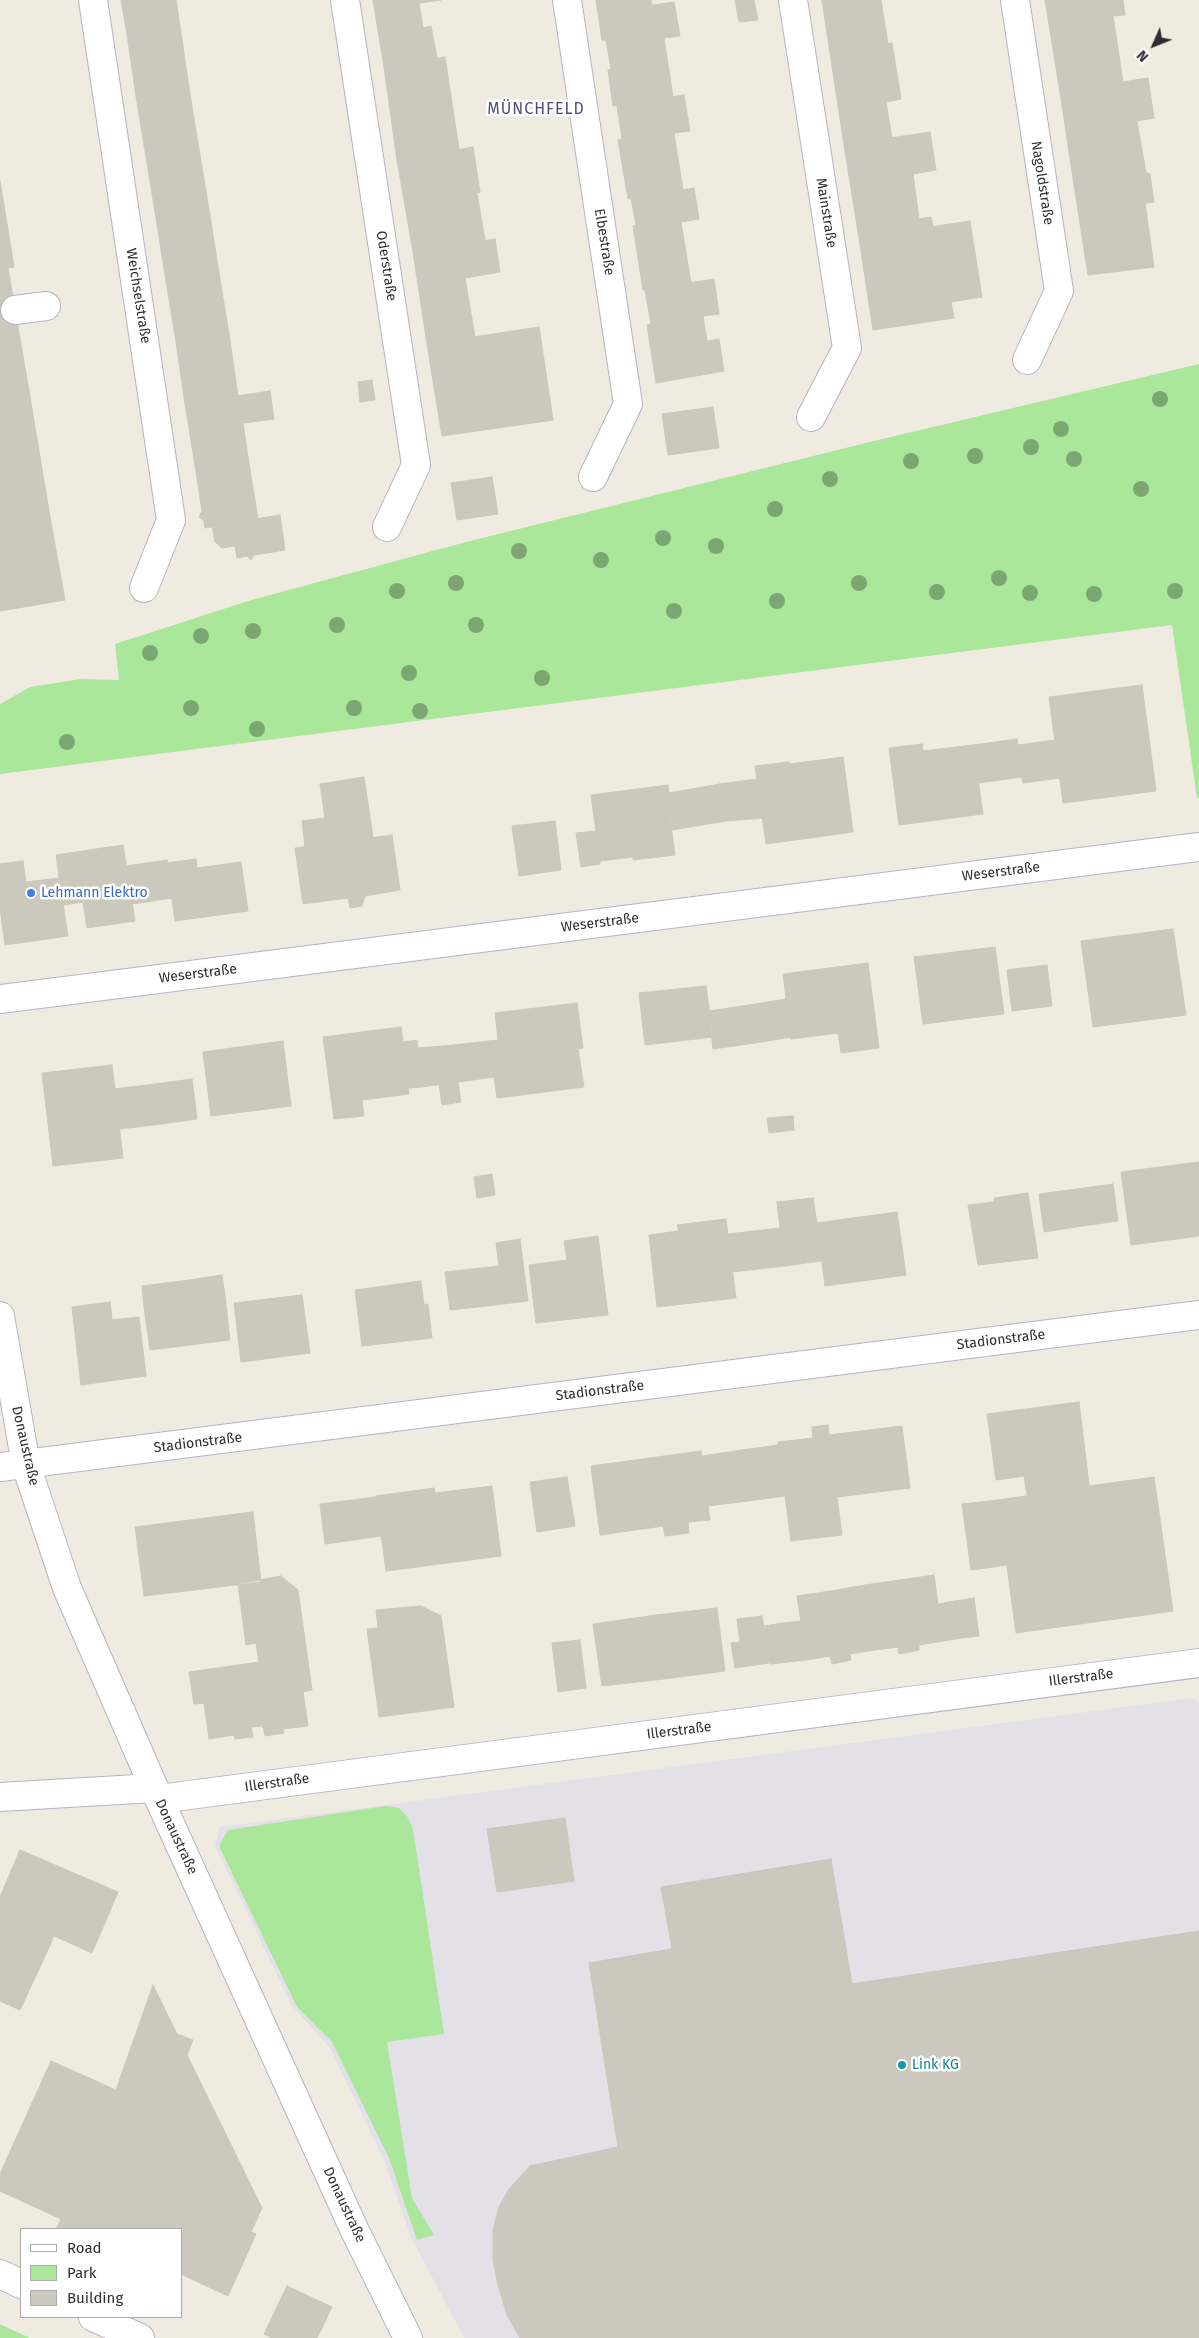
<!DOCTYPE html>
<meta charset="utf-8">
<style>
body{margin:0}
#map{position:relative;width:1199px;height:2338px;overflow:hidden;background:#efebe0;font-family:"Fira Sans",sans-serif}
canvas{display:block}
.legend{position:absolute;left:20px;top:2228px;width:162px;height:90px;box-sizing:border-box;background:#fff;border:1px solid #ababab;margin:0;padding:6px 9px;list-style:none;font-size:15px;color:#2e2e2e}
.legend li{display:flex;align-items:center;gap:10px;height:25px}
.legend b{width:25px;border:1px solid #ababab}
.north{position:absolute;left:1129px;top:20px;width:50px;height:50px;-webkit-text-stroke:4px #fff;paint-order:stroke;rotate:226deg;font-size:14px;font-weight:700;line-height:20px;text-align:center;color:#2e2e2e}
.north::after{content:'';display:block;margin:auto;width:18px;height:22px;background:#2e2e2e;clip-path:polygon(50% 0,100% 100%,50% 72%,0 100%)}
</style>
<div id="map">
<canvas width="1199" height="2338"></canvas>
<ul class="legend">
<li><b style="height:6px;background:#fff"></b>Road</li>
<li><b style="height:14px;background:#abe79b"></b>Park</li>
<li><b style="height:14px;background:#cbc9be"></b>Building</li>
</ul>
<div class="north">N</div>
</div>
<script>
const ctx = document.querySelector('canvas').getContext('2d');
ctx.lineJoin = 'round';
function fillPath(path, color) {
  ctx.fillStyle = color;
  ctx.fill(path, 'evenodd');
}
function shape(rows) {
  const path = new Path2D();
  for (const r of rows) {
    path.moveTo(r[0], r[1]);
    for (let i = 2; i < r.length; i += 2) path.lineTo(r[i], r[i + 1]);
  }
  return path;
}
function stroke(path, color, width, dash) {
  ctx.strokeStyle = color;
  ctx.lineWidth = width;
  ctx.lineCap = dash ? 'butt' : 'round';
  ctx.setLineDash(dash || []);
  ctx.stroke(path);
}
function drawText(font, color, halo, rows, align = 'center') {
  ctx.font = font + ' "Fira Sans",sans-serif';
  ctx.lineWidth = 5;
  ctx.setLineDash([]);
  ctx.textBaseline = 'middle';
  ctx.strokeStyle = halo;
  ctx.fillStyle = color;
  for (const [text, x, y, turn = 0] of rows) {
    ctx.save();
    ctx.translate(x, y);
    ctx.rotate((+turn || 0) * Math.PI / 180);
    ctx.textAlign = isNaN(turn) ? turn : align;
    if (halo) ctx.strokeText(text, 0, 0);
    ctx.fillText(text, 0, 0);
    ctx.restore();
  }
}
const industrial = shape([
 [1192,1698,1199,1703,1199,2338,464,2338,411,2237,384,2160,330,2048,292,2006,215,1846,220,1827]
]);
const green = shape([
 [1199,364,1199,798,1197,798,1172,625,0,774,0,704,30,687,81,679,119,680,115,644,248,601,466,542,878,440],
 [386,1806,399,1808,407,1816,413,1829,444,2034,387,2042,412,2198,434,2235,417,2240,389,2158,332,2042,297,2007,219,1846,228,1830],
 [0,2324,30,2338,0,2338]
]);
const building = shape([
 [121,0,176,0,180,26,127,34,121,0],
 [373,0,441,0,419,3,423,28,431,26,437,58,384,67,373,0],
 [596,0,651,0,652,5,598,13,596,0],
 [735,0,754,0,758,20,739,22,735,0],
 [822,0,881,0,888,44,830,53,822,0],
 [1045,0,1123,0,1125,15,1113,16,1123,82,1060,92,1045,0],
 [674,2,680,36,664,38,673,97,613,106,608,70,611,69,606,40,602,40,598,13,674,2],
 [180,26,189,88,136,96,127,34,180,26],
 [892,43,901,99,886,102,892,138,844,145,830,53,892,43],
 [445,57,459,149,397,160,384,67,445,57],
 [1148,78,1154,118,1137,121,1146,173,1074,185,1060,92,1148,78],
 [189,88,199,149,146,157,136,96,189,88],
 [684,95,690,131,674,133,683,190,628,199,618,140,622,139,617,106,684,95],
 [930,132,936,170,913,174,919,219,931,217,933,227,859,238,844,145,930,132],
 [473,147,480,192,477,193,485,240,413,252,397,160,473,147],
 [199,149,209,210,156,218,146,157,199,149],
 [1146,173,1150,174,1154,202,1145,203,1154,267,1088,275,1074,185,1146,173],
 [0,181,14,267,0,269,0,181],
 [694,188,699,219,681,222,691,283,643,290,633,226,636,225,631,198,694,188],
 [209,210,219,273,166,281,156,218,209,210],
 [970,221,982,297,951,302,954,318,873,330,859,238,970,221],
 [495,239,500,272,465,278,475,337,427,344,413,252,495,239],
 [8,268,29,391,0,395,0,269,8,268],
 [219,273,229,334,176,342,166,281,219,273],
 [714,279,719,314,703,316,707,341,719,339,724,371,656,383,647,325,651,324,645,290,714,279],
 [539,327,553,420,442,436,427,344,539,327],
 [229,334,238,396,185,404,176,342,229,334],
 [372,380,375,400,360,402,358,382,372,380],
 [29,391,50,517,0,525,0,395,29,391],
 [270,391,274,419,243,423,248,457,195,465,185,404,270,391],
 [713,407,719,448,668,455,662,414,713,407],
 [248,457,258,519,205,528,204,521,199,517,202,511,195,465,248,457],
 [492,477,498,514,457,520,451,483,492,477],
 [280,515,285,550,254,555,251,560,247,556,237,558,235,546,222,548,215,542,212,526,280,515],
 [50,517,65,600,0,611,0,525,50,517],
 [1142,685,1156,791,1063,803,1049,697,1142,685],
 [1017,739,1022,777,978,783,973,745,1017,739],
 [1055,740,1060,778,1023,783,1018,745,1055,740],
 [922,744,923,751,973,745,983,814,899,825,889,748,922,744],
 [843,757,853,832,766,844,755,766,789,762,790,764,843,757],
 [364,777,373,837,305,847,302,821,325,818,320,784,364,777],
 [757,779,763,818,726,821,720,784,757,779],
 [720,784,726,821,672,830,669,793,720,784],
 [668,785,671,811,669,811,675,855,633,860,633,857,600,861,591,795,668,785],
 [555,821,561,870,519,876,512,826,555,821],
 [596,831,600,864,581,867,576,833,596,831],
 [392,835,400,890,365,896,362,906,350,908,348,898,303,904,295,848,392,835],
 [123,845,135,921,87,928,83,902,63,905,56,855,123,845],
 [196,859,197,868,241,862,248,911,175,921,167,863,196,859],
 [167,860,172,898,132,904,126,866,167,860],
 [23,861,26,882,59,878,68,936,5,945,0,908,0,864,23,861],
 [1173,929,1186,1015,1093,1027,1081,941,1173,929],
 [995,947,1004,1014,923,1024,914,957,995,947],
 [868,963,879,1048,841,1053,838,1033,791,1039,783,974,868,963],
 [1047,965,1052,1006,1012,1011,1007,970,1047,965],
 [706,986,713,1037,645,1045,639,993,706,986],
 [786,999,791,1037,755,1043,749,1005,786,999],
 [577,1003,583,1048,578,1049,584,1087,497,1098,489,1041,498,1040,495,1013,577,1003],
 [749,1005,755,1043,713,1049,709,1011,749,1005],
 [401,1027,403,1042,417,1040,422,1087,408,1088,409,1094,362,1100,364,1116,334,1119,323,1037,401,1027],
 [283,1041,291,1106,211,1116,203,1052,283,1041],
 [489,1041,494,1077,458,1082,454,1045,489,1041],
 [454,1045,458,1082,422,1087,418,1048,454,1045],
 [112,1065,123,1158,53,1166,42,1073,112,1065],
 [192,1079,197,1119,161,1124,155,1084,192,1079],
 [458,1082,461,1102,442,1105,439,1084,458,1082],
 [155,1084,161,1124,120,1129,114,1089,155,1084],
 [793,1116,794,1130,769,1133,767,1118,793,1116],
 [1199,1162,1199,1236,1131,1245,1121,1172,1199,1162],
 [492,1174,495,1195,477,1198,474,1177,492,1174],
 [1113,1184,1118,1221,1082,1226,1077,1189,1113,1184],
 [1077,1189,1082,1226,1044,1232,1039,1194,1077,1189],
 [1028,1193,1038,1258,978,1265,968,1205,994,1202,994,1198,1028,1193],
 [813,1198,817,1223,780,1228,777,1202,813,1198],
 [897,1212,906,1275,825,1286,817,1223,897,1212],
 [726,1219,736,1298,657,1307,649,1235,679,1231,677,1225,726,1219],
 [817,1223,821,1261,785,1266,780,1228,817,1223],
 [780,1228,785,1266,732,1272,728,1234,780,1228],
 [598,1236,608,1315,536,1323,529,1265,567,1260,564,1241,598,1236],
 [520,1239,523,1263,499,1266,496,1243,520,1239],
 [523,1263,528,1301,487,1306,482,1268,523,1263],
 [482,1268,487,1306,450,1310,445,1272,482,1268],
 [222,1275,225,1296,184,1301,182,1281,222,1275],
 [182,1281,184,1301,144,1307,142,1286,182,1281],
 [421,1281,424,1305,428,1304,432,1338,362,1346,355,1290,421,1281],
 [302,1295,310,1353,241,1362,234,1303,302,1295],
 [225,1296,230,1340,190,1345,184,1301,225,1296],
 [184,1301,190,1345,150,1350,144,1307,184,1301],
 [110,1302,112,1320,139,1317,146,1376,81,1385,72,1307,110,1302],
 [1079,1402,1087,1468,1044,1473,1046,1493,1027,1495,1024,1476,996,1480,987,1414,1079,1402],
 [828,1425,829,1435,902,1426,910,1488,837,1497,842,1535,791,1541,778,1442,813,1438,812,1427,828,1425],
 [778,1445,785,1496,748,1501,742,1450,778,1445],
 [742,1450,748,1501,708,1506,702,1456,742,1450],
 [701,1451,710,1520,688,1522,689,1533,665,1536,663,1526,600,1535,591,1466,701,1451],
 [1087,1468,1089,1486,1154,1477,1173,1611,1016,1633,998,1500,1046,1493,1044,1473,1087,1468],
 [567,1477,575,1526,537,1532,530,1482,567,1477],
 [492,1486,501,1556,386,1571,376,1496,434,1488,435,1493,492,1486],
 [376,1497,381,1536,325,1544,320,1504,376,1497],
 [998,1500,1007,1565,971,1570,962,1504,998,1500],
 [253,1512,261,1582,144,1596,135,1527,253,1512],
 [934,1575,943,1641,919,1645,919,1650,910,1652,900,1580,934,1575],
 [281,1576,298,1590,312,1690,303,1692,308,1726,283,1729,284,1733,265,1736,263,1726,251,1727,253,1737,235,1739,234,1735,209,1739,204,1703,194,1704,189,1672,259,1662,256,1643,246,1645,238,1584,281,1576],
 [900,1580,910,1652,899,1654,898,1647,875,1650,865,1585,900,1580],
 [865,1585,875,1650,850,1654,851,1660,842,1662,831,1591,865,1585],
 [831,1591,842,1662,832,1664,830,1656,807,1660,797,1596,831,1591],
 [974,1598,979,1636,961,1638,955,1601,974,1598],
 [955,1601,961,1638,943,1641,938,1604,955,1601],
 [421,1606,441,1616,454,1707,379,1717,367,1629,378,1628,376,1610,421,1606],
 [717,1608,725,1671,664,1679,656,1615,717,1608],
 [656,1615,664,1679,602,1686,593,1624,656,1615],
 [762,1616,769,1663,735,1668,731,1643,740,1642,737,1619,762,1616],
 [801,1621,807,1660,788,1662,783,1623,801,1621],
 [783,1623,788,1662,770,1664,764,1626,783,1623],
 [580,1640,586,1688,558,1692,552,1643,580,1640],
 [565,1818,574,1881,497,1892,487,1829,565,1818],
 [20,1850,118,1892,92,1953,54,1936,46,1954,0,1933,0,1897,20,1850],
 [831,1859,852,1984,1199,1931,1199,2338,520,2338,507,2315,498,2285,493,2259,493,2231,499,2207,509,2189,530,2166,618,2147,589,1963,672,1949,661,1887,831,1859],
 [0,1933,46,1954,20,2010,0,2001,0,1933],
 [153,1985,177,2034,193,2040,187,2055,262,2208,251,2232,256,2234,228,2296,181,2274,181,2229,56,2229,61,2219,0,2191,0,2174,51,2061,116,2090,153,1985],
 [287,2286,332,2307,317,2338,272,2338,264,2334,287,2286]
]);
const minor = shape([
 [93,0,171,520,144,588],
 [345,0,416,465,387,527],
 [567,0,628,404,593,477],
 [793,0,847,348,811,417],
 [1015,0,1059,291,1027,360],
 [15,310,46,306],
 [0,999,1199,847],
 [0,1316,26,1465,67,1588,159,1799,354,2229,408,2338],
 [0,1467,1199,1315],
 [0,1797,154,1788],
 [159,1799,1199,1663],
 [0,2274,21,2284],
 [93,2317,140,2338]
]);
const trees = [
 [1160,399],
 [1061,429],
 [1031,447],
 [975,456],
 [1074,459],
 [911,461],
 [830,479],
 [1141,489],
 [775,509],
 [663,538],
 [716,546],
 [519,551],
 [601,560],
 [999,578],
 [456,583],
 [859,583],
 [397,591],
 [1175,591],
 [937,592],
 [1030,593],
 [1094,594],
 [777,601],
 [674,611],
 [337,625],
 [476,625],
 [253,631],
 [201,636],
 [150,653],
 [409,673],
 [542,678],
 [191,708],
 [354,708],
 [420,711],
 [257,729],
 [67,742]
];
const markers = [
 [31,893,5,"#3f7fe0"],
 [902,2065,5,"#0f9aa8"]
];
const streetNames = [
 ["Nagoldstraße",1042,183,81],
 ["Mainstraße",826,213,81],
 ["Elbestraße",604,242,81],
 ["Oderstraße",386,266,81],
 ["Weichselstraße",138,296,81],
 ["Weserstraße",1001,872,-7],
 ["Weserstraße",600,923,-7],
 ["Weserstraße",198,974,-7],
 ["Stadionstraße",1001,1340,-7],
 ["Stadionstraße",600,1391,-7],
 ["Stadionstraße",198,1443,-7],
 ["Donaustraße",25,1446,77],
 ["Illerstraße",1081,1678,-7],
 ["Illerstraße",679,1731,-7],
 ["Illerstraße",277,1783,-8],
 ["Donaustraße",176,1837,65],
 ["Donaustraße",344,2205,65]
];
const shopNames = [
 ["Lehmann Elektro",41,893]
];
const cultureNames = [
 ["Link KG",912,2065]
];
const quarterNames = [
 ["MÜNCHFELD",536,110]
];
fillPath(industrial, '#e4e0e8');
fillPath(green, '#abe79b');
fillPath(building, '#cbc9be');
stroke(building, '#cbc7b9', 1);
stroke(minor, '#b4b4c1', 30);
stroke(minor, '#fff', 28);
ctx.fillStyle = '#7ca772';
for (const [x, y] of trees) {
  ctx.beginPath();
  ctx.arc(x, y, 8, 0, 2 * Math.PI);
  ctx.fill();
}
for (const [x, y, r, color] of markers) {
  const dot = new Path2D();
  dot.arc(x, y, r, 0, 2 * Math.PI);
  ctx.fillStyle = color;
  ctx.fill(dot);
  stroke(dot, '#fff', 2);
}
drawText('14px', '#2e2e2e', '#fff', streetNames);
drawText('14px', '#366cbe', '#fff', shopNames, 'left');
drawText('14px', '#0d838f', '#fff', cultureNames, 'left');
ctx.letterSpacing = '1px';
drawText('16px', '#4b4d81', '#fff', quarterNames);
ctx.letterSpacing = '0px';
</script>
